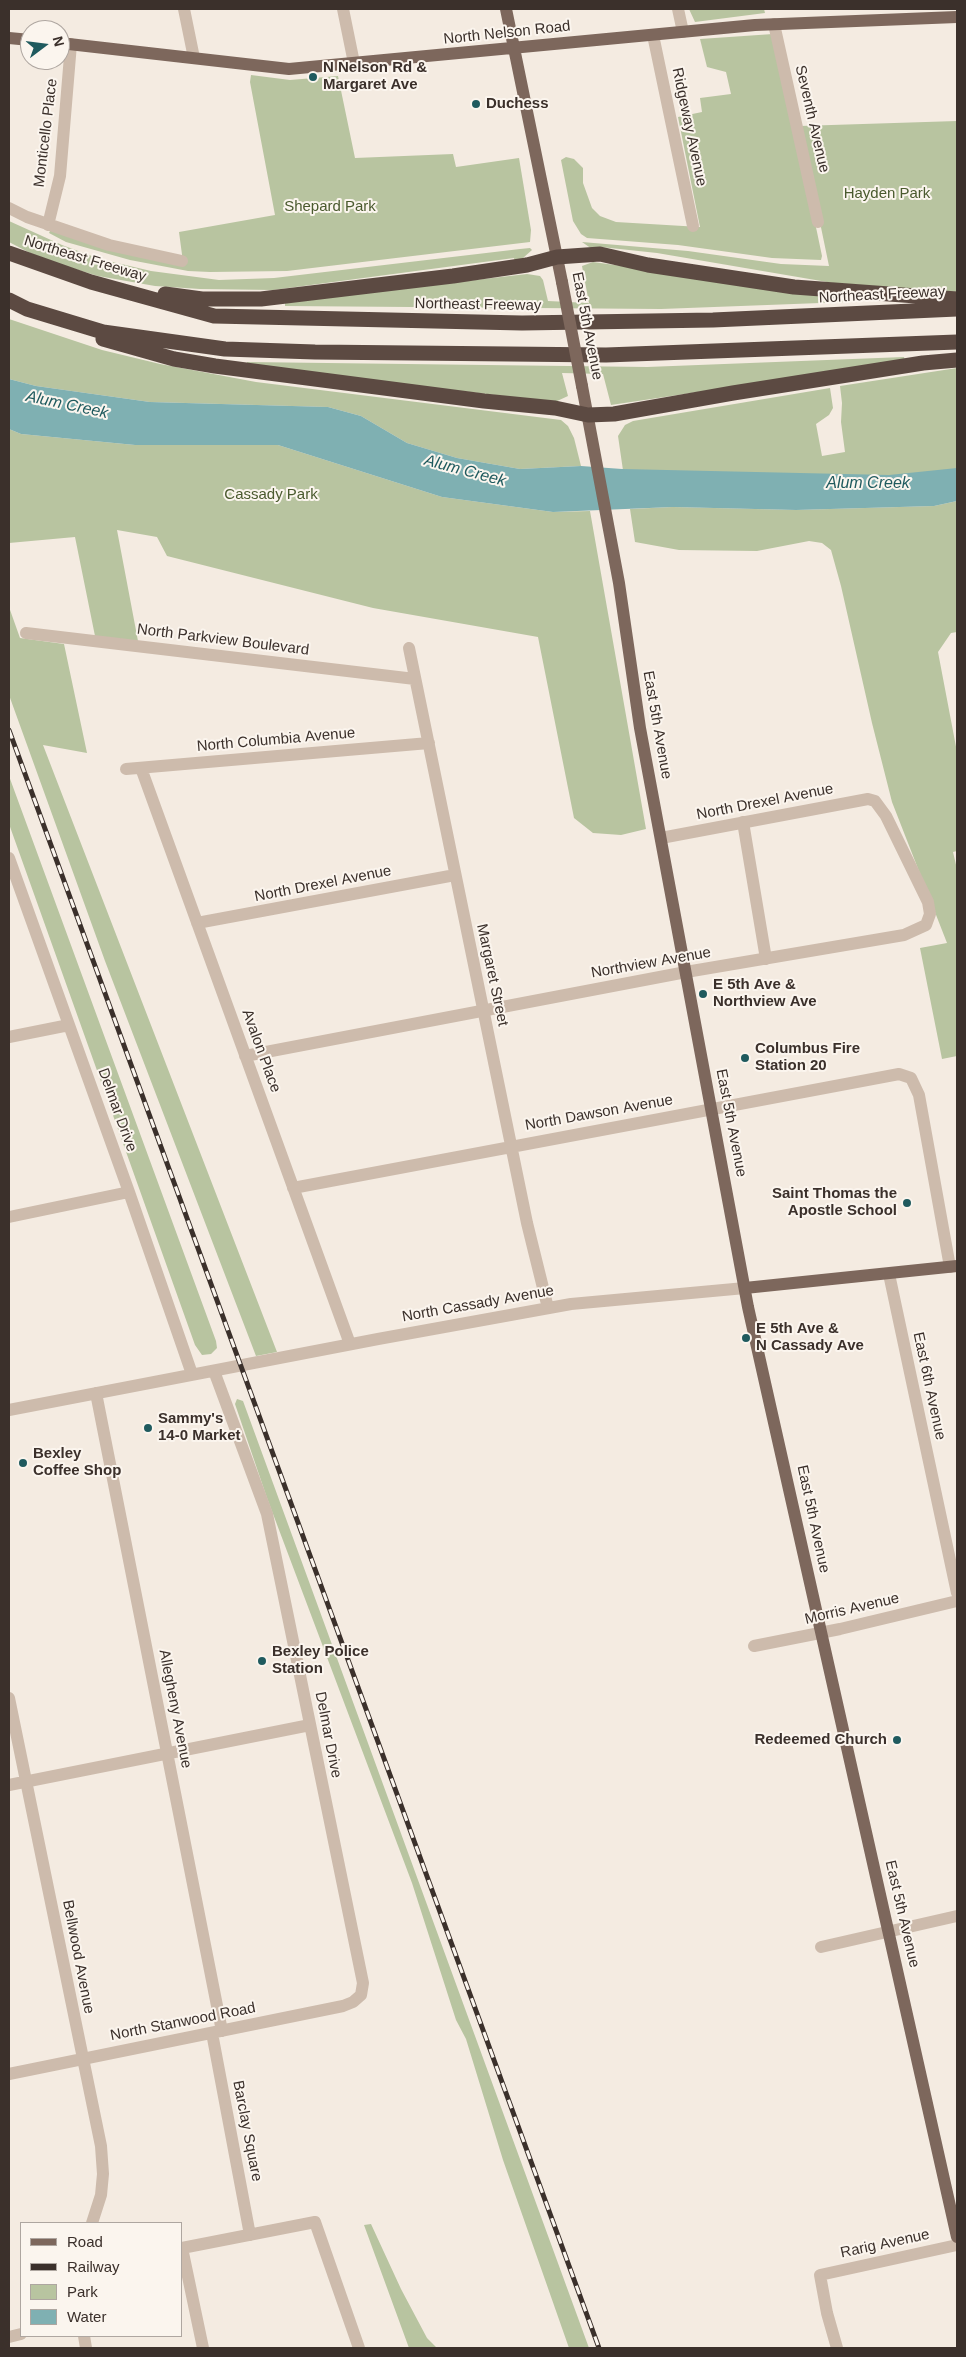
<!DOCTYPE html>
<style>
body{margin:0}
#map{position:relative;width:966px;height:2357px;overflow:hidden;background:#f4ebe1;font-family:Arial,sans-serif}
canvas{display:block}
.frame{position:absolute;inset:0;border:10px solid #3b302b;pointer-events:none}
.legend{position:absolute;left:20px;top:2222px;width:162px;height:115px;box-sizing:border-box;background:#fbf5ee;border:1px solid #aea6a0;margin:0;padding:6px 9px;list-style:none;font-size:15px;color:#3b302b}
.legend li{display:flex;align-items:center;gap:10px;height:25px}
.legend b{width:25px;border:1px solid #aea6a0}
.north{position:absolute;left:20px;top:20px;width:50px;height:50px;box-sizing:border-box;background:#fbf5ee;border:1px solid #aea6a0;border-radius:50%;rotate:75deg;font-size:14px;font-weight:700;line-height:20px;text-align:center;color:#3b302b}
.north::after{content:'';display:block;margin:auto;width:18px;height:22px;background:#1f5a5e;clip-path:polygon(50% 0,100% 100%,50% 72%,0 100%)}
</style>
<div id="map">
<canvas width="966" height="2357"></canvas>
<div class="frame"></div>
<ul class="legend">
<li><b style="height:6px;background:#7d675c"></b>Road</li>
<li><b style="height:6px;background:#3b302b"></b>Railway</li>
<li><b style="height:14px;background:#b8c4a0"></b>Park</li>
<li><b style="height:14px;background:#7fb0b2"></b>Water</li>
</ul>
<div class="north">N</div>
</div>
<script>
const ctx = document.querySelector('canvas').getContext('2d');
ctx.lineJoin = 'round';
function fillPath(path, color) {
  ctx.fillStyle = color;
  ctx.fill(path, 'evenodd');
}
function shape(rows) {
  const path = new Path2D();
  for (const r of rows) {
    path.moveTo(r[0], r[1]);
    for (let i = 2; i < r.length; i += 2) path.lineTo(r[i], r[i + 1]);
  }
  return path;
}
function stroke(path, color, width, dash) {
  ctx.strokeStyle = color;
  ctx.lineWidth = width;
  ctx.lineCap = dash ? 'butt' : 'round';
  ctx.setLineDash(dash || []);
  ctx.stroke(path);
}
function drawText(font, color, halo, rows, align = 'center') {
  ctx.font = font + ' Arial,sans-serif';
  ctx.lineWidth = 4;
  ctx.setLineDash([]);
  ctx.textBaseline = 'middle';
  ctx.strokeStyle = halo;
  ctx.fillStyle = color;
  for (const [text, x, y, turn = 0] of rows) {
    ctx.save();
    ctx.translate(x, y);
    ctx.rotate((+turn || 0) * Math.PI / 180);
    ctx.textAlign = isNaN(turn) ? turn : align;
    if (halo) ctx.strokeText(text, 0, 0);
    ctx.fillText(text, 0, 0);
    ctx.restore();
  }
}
const green = shape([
 [689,9,764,9,765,13,695,22],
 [773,34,817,232,822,256,821,260,772,258,678,245,587,238,581,234,573,221,561,160,566,157,574,159,583,168,583,183,592,208,600,216,616,222,700,227,678,117,702,112,700,98,731,94,726,72,707,67,700,39],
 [251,75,290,80,338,76,355,158,453,154,456,167,519,158,531,230,530,242,287,271,210,272,188,271,130,260,66,242,49,233,51,229,183,262,179,232,275,215,250,82],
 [957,121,957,292,833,283,657,253,601,247,592,249,582,242,688,251,781,264,829,266,800,126],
 [9,221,62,245,100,259,151,271,219,280,274,278,520,249,530,248,532,250,523,258,515,262,514,258,273,290,200,289,155,286,98,276,62,265,30,253,9,242],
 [593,262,848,297,847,302,661,309,285,306,285,302,527,274,540,276,543,280,548,301,589,303,582,266],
 [9,319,102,350,160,364,256,382,561,420,568,426,574,438,581,466,520,469,457,458,407,443,361,416,328,407,150,402,36,386,9,379],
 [904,357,905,361,611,405,603,374,562,373,568,396,555,402,247,366,247,362,647,367],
 [957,368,957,478,625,484,618,436,625,425,633,421,830,388,833,408,829,415,816,424,822,456,845,452,841,422,842,403,840,386],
 [9,429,21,434,135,445,278,445,442,497,553,512,590,511,646,829,621,835,593,833,574,818,538,637,373,608,167,556,157,537,117,530,138,641,95,636,75,537,9,543],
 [957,501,957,632,951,633,938,652,957,752,957,851,953,852,957,869,957,1056,942,1059,920,948,947,943,892,802,872,723,841,586,831,550,822,543,809,541,757,551,679,550,635,542,630,509,673,507,796,510,934,506],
 [9,607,20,638,64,644,87,753,43,745,277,1352,256,1356,105,961,9,695],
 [9,776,216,1341,217,1348,211,1354,202,1355,195,1345,9,824],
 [237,1399,243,1401,589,2348,569,2348,503,2160,466,2039,456,2020,412,1883,267,1498,235,1404],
 [371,2224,401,2289,427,2338,437,2348,409,2348,364,2225]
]);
const water = shape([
 [9,379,36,386,150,402,328,407,361,416,407,443,457,458,520,469,581,466,622,469,889,475,957,468,957,501,934,506,796,510,673,507,553,512,442,497,278,445,135,445,21,434,9,429]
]);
const minor = shape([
 [184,9,194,58],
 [343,9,354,63],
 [678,9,683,32],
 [774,24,818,222],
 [653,35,693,226],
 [9,208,27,217,109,245,182,261],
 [48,225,60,176,71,44],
 [26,633,415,679],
 [409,648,527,1223,548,1308],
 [141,768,350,1344],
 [126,769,429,743],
 [743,822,766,959],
 [9,858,129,1192,192,1374],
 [197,923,455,875],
 [9,1037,69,1025],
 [245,1056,686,972,904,935,926,925,930,914,928,902,886,816,875,801,868,799,661,838],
 [293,1188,899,1074,911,1078,919,1095,950,1267],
 [9,1217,129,1192],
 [889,1274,957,1593],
 [96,1393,222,2031],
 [9,1410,378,1339,571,1304,745,1288],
 [754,1646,840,1629,957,1601],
 [9,1698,101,2146,103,2174,101,2195,92,2223],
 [9,1785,310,1725],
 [821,1947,957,1916],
 [212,2033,250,2235],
 [9,2074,343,2006,353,2002,361,1995,363,1983,267,1514,214,1371],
 [84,2336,86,2348],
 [9,2337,21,2334],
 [203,2348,182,2248,315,2222,359,2348],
 [837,2348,827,2313,820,2275,957,2245]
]);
const major = shape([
 [506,9,562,282],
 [9,38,30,40],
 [60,43,289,69,755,25,957,17],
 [582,386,619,583,640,728,748,1307,957,2237],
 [745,1288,957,1266]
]);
const highway = shape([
 [9,253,91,282,214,316,522,323,713,320,957,309],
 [165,294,202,299,261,299,453,276,527,265,557,257,600,254,648,265,794,287,957,299],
 [9,300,27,309,103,332,225,349,315,352,606,355,957,342],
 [103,339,174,359,215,366,484,401,555,408,588,415,614,414,733,393,923,363,957,360]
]);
const rail = shape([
 [9,730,599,2348]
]);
const majorBridge = shape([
 [562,282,582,386]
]);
const markers = [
 [313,77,5,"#1f5a5e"],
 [476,104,5,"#1f5a5e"],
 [703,994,5,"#1f5a5e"],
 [745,1058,5,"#1f5a5e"],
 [907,1203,5,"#1f5a5e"],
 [746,1338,5,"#1f5a5e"],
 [148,1428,5,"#1f5a5e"],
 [23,1463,5,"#1f5a5e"],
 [262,1661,5,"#1f5a5e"],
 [897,1740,5,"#1f5a5e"]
];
const streetNames = [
 ["North Nelson Road",507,33,-6],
 ["Seventh Avenue",812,119,77],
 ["Ridgeway Avenue",689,127,78],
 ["Monticello Place",46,133,-83],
 ["Northeast Freeway",85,259,17],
 ["Northeast Freeway",882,295,-3],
 ["Northeast Freeway",478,305,1],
 ["East 5th Avenue",587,326,79],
 ["North Parkview Boulevard",223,640,7],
 ["East 5th Avenue",657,725,80],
 ["North Columbia Avenue",276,740,-5],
 ["North Drexel Avenue",765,802,-11],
 ["North Drexel Avenue",323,884,-11],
 ["Northview Avenue",651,963,-10],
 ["Margaret Street",492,975,78],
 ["Avalon Place",261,1051,70],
 ["Delmar Drive",117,1110,70],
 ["North Dawson Avenue",599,1113,-10],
 ["East 5th Avenue",731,1123,79],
 ["North Cassady Avenue",478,1304,-10],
 ["East 6th Avenue",929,1386,78],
 ["East 5th Avenue",813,1519,78],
 ["Morris Avenue",852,1609,-13],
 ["Allegheny Avenue",175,1709,79],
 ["Delmar Drive",328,1735,79],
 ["East 5th Avenue",902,1914,77],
 ["Bellwood Avenue",78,1957,79],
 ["North Stanwood Road",183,2022,-11],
 ["Barclay Square",247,2131,79],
 ["Rarig Avenue",885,2244,-12]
];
const poiNames = [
 ["N Nelson Rd &",323,68],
 ["Margaret Ave",323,85],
 ["Duchess",486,104],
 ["E 5th Ave &",713,985],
 ["Northview Ave",713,1002],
 ["Columbus Fire",755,1049],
 ["Station 20",755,1066],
 ["Saint Thomas the",897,1194,"right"],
 ["Apostle School",897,1211,"right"],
 ["E 5th Ave &",756,1329],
 ["N Cassady Ave",756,1346],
 ["Sammy's",158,1419],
 ["14-0 Market",158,1436],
 ["Bexley",33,1454],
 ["Coffee Shop",33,1471],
 ["Bexley Police",272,1652],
 ["Station",272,1669],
 ["Redeemed Church",887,1740,"right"]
];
const parkNames = [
 ["Hayden Park",887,194],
 ["Shepard Park",330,207],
 ["Cassady Park",271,495]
];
const waterNames = [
 ["Alum Creek",67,405,12],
 ["Alum Creek",465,471,15],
 ["Alum Creek",868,484]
];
fillPath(green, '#b8c4a0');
fillPath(water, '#7fb0b2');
stroke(minor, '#cdbbac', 12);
stroke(major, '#7d675c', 12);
stroke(highway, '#5c4a42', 15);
stroke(rail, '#3b302b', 5);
stroke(rail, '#fbf5ee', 3, [9]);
stroke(majorBridge, '#7d675c', 12);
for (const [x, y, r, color] of markers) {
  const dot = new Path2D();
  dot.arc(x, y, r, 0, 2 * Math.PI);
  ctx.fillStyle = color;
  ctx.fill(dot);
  stroke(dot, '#fbf5ee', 2);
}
drawText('15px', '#3b302b', '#fbf5ee', streetNames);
drawText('bold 15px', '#3b302b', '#fbf5ee', poiNames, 'left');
drawText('15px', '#4a5a2e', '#fbf5ee', parkNames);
drawText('italic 16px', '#1f5a5e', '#fbf5ee', waterNames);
</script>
